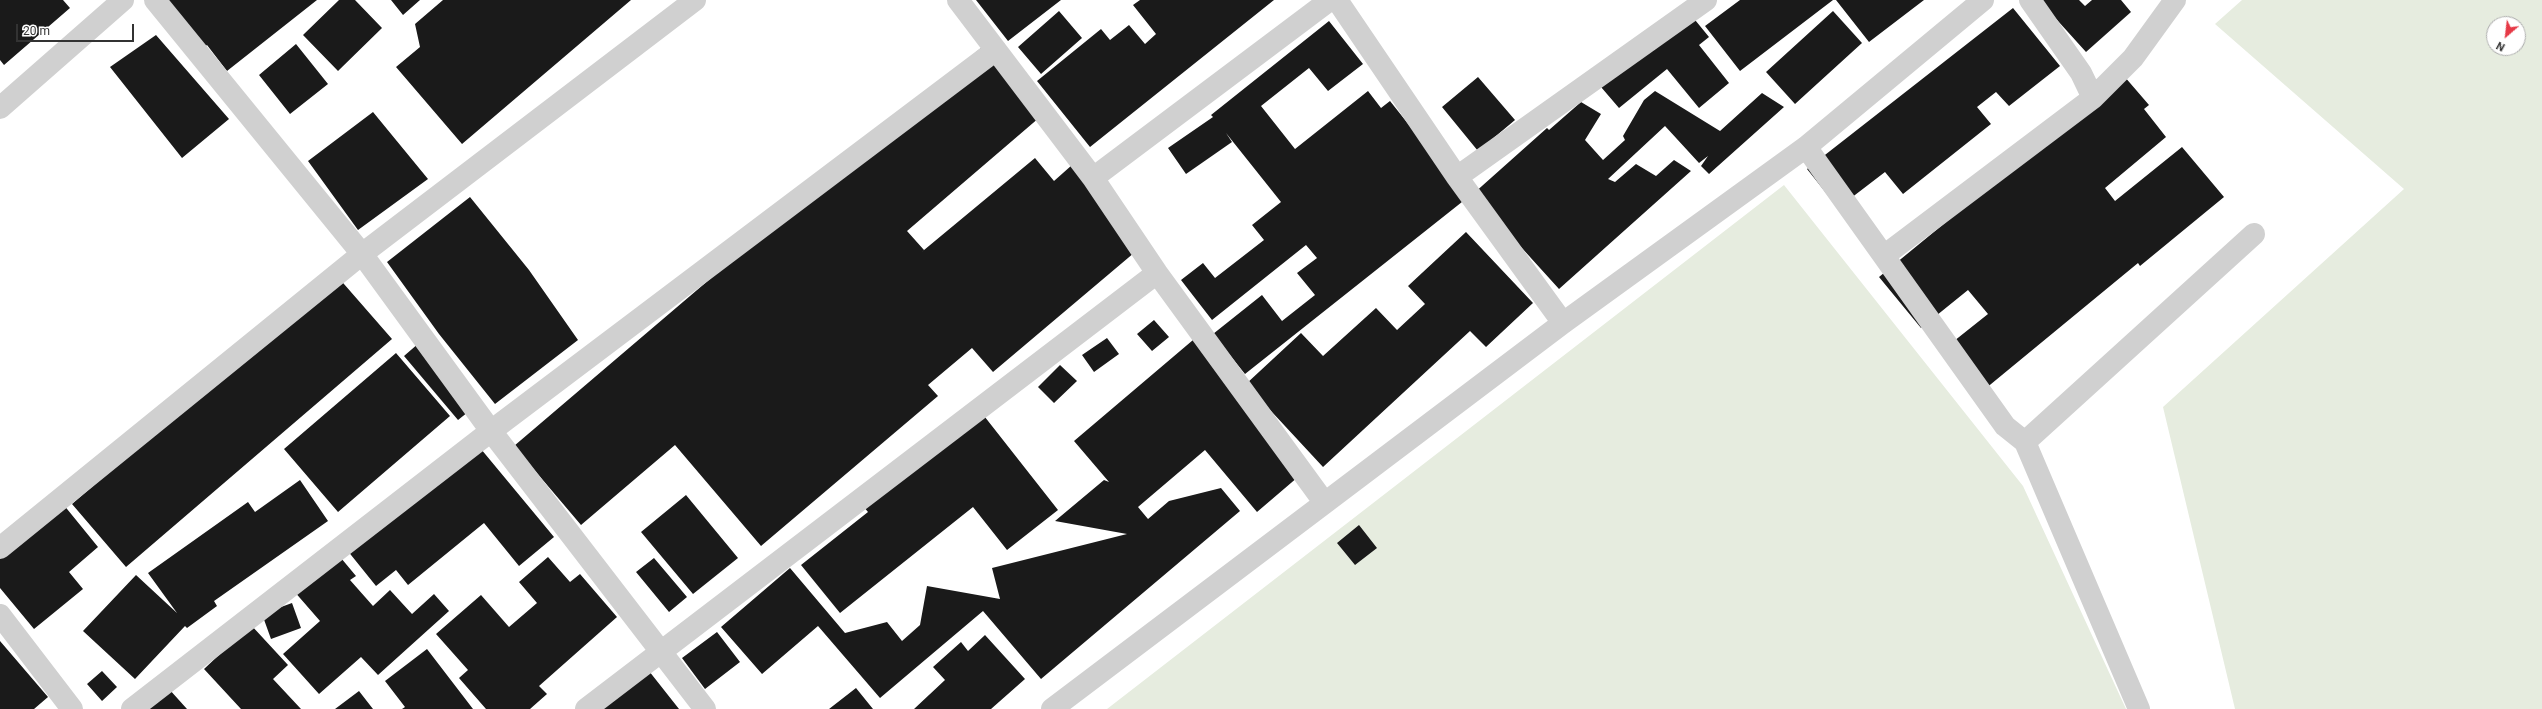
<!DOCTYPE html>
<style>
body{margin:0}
#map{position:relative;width:2542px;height:709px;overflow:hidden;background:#fff;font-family:Roboto,sans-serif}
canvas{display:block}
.north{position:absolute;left:2486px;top:16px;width:40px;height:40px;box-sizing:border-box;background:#fff;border:1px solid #adadad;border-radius:50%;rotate:208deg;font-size:11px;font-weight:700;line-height:16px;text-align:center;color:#333}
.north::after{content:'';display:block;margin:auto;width:14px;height:18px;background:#e63946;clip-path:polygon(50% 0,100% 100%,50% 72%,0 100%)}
.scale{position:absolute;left:16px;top:24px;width:118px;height:18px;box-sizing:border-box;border:2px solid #333;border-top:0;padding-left:5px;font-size:12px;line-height:14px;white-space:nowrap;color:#333;-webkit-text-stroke:3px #fff;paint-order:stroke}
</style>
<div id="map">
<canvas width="2542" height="709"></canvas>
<div class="north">N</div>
<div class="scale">20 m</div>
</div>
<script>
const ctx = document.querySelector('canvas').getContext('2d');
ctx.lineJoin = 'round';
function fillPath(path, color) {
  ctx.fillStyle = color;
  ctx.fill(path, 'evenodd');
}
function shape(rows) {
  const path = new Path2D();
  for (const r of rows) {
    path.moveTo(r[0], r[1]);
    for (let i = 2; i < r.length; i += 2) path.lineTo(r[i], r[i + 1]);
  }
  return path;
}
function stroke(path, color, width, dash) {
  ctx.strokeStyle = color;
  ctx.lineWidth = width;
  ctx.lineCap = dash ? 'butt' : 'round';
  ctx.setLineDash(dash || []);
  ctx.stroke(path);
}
const green = shape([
 [2242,0,2542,0,2542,709,2235,709,2163,407,2404,189,2215,24],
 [2494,24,2518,24,2518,48,2494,48],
 [1784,185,2023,486,2126,709,1107,709]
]);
const building = shape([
 [0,0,63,0,70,8,4,65,0,60],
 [155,0,317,0,227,71,207,45,196,53],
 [339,0,355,0,382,28,338,71,303,35],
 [391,0,420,0,403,15],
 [443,0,631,0,462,144,396,67,420,47,415,24],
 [976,0,1061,0,1008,41],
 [1140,0,1274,0,1090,147,1037,81,1101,29,1110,40,1129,25,1145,44,1156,34,1133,5],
 [1740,0,1833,0,1740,71,1705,26],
 [1836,0,1924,0,1869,42],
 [2039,0,2079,0,2085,6,2092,0,2121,0,2131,12,2086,52],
 [2013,8,2060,66,2009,106,1996,92,1977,107,1991,124,1903,194,1885,172,1838,208,1807,169],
 [1059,11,1082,38,1041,74,1018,47],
 [1833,11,1862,43,1795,104,1766,72],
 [1691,15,1709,37,1699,45,1729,83,1699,108,1667,69,1619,108,1601,87],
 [1329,21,1363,64,1328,91,1309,68,1261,106,1295,149,1368,91,1381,108,1390,101,1467,198,1245,374,1213,334,1262,295,1282,321,1315,295,1297,273,1317,258,1306,245,1212,320,1181,280,1203,263,1215,278,1264,240,1252,225,1281,202,1226,133,1232,142,1186,174,1168,148,1213,117,1211,115],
 [156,35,229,119,182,158,110,67],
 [296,44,328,84,290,114,259,75],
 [981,48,1040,117,907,231,924,250,912,260,1035,158,1054,181,1072,165,1141,247,993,372,972,348,928,385,938,396,761,546,675,445,581,525,514,446],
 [2124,76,2149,105,2144,109,2166,137,2105,188,2115,201,2182,147,2224,197,2140,266,2138,263,1985,389,1949,345,1988,314,1968,290,1921,328,1879,277],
 [1478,77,1515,120,1478,151,1442,107],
 [1655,91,1720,131,1762,93,1784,107,1709,174,1701,166,1708,156,1699,163,1665,126,1608,179,1615,182,1636,164,1656,176,1674,160,1691,171,1559,289,1473,194,1547,128,1549,130,1581,102,1601,114,1585,140,1603,160,1625,140,1623,136,1644,100],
 [373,112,428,179,358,230,308,161],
 [470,197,529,270,578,340,495,404,439,334,387,262],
 [1466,232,1533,303,1486,347,1470,331,1323,467,1246,384,1301,333,1323,356,1376,308,1397,330,1425,304,1408,286],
 [337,276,392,339,126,567,72,504],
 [1154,320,1169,337,1152,351,1137,334],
 [1107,338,1119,354,1094,372,1082,355],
 [1193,340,1305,471,1257,512,1205,450,1138,507,1148,519,1169,501,1221,488,1240,511,1041,679,983,611,880,698,818,626,762,674,721,627,790,568,845,633,887,622,902,641,920,625,927,586,1000,599,992,568,1127,534,1055,521,1104,480,1109,482,1074,441],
 [419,343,473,408,458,420,404,356],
 [396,353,450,416,338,512,284,449],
 [1060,365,1077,381,1054,403,1038,387],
 [981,412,1058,510,1007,550,973,507,840,613,801,565,868,512,863,506],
 [476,443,554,537,519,566,484,523,408,585,396,570,376,586,347,550],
 [300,480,328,521,214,601,217,606,187,628,185,626,135,679,83,631,136,575,177,613,148,573,248,502,255,512],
 [686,495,738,558,693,594,641,532],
 [63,504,98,547,69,572,83,589,34,629,0,588,0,556],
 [1359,525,1377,548,1355,565,1337,543],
 [336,552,356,576,350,580,373,606,390,590,412,614,434,594,449,611,378,675,361,657,319,694,283,654,320,621,293,590],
 [548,557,570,582,580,574,617,617,539,686,547,694,530,709,486,709,459,678,468,670,436,634,481,595,509,627,537,603,519,582],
 [654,558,687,597,669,612,636,572],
 [292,603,301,628,271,639,262,614],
 [251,625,288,665,273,679,301,709,241,709,204,669],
 [717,632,740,662,705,689,682,658],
 [985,635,1025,679,991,709,914,709,945,680,933,667,961,642,968,651],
 [0,641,48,697,34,709,0,709],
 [427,649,473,709,402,709,405,707,385,681],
 [102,671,117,687,102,701,87,684],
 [649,671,679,709,600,709],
 [856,688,873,709,829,709],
 [169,689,187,709,147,709],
 [359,691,373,709,335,709]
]);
const minor = shape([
 [155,0,362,254,491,431,705,709],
 [958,0,1093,178,1157,273,1324,502],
 [1337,0,1457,177,1563,323],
 [2093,98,2133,58,2175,0],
 [0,108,123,0],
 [1806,147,2005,426,2025,442],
 [1457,177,1706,0],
 [1093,178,1330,0],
 [1885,255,2093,98,2081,73,2030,0],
 [0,548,362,254,695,0],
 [0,615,72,709],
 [132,709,491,431,996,50],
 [586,709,1157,273],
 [1052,709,1563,323,1806,147,1983,0],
 [2139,709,2025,442,2254,234]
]);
fillPath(green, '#e6ecdf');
fillPath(building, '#1a1a1a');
stroke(minor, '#d0d0d0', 22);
</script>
